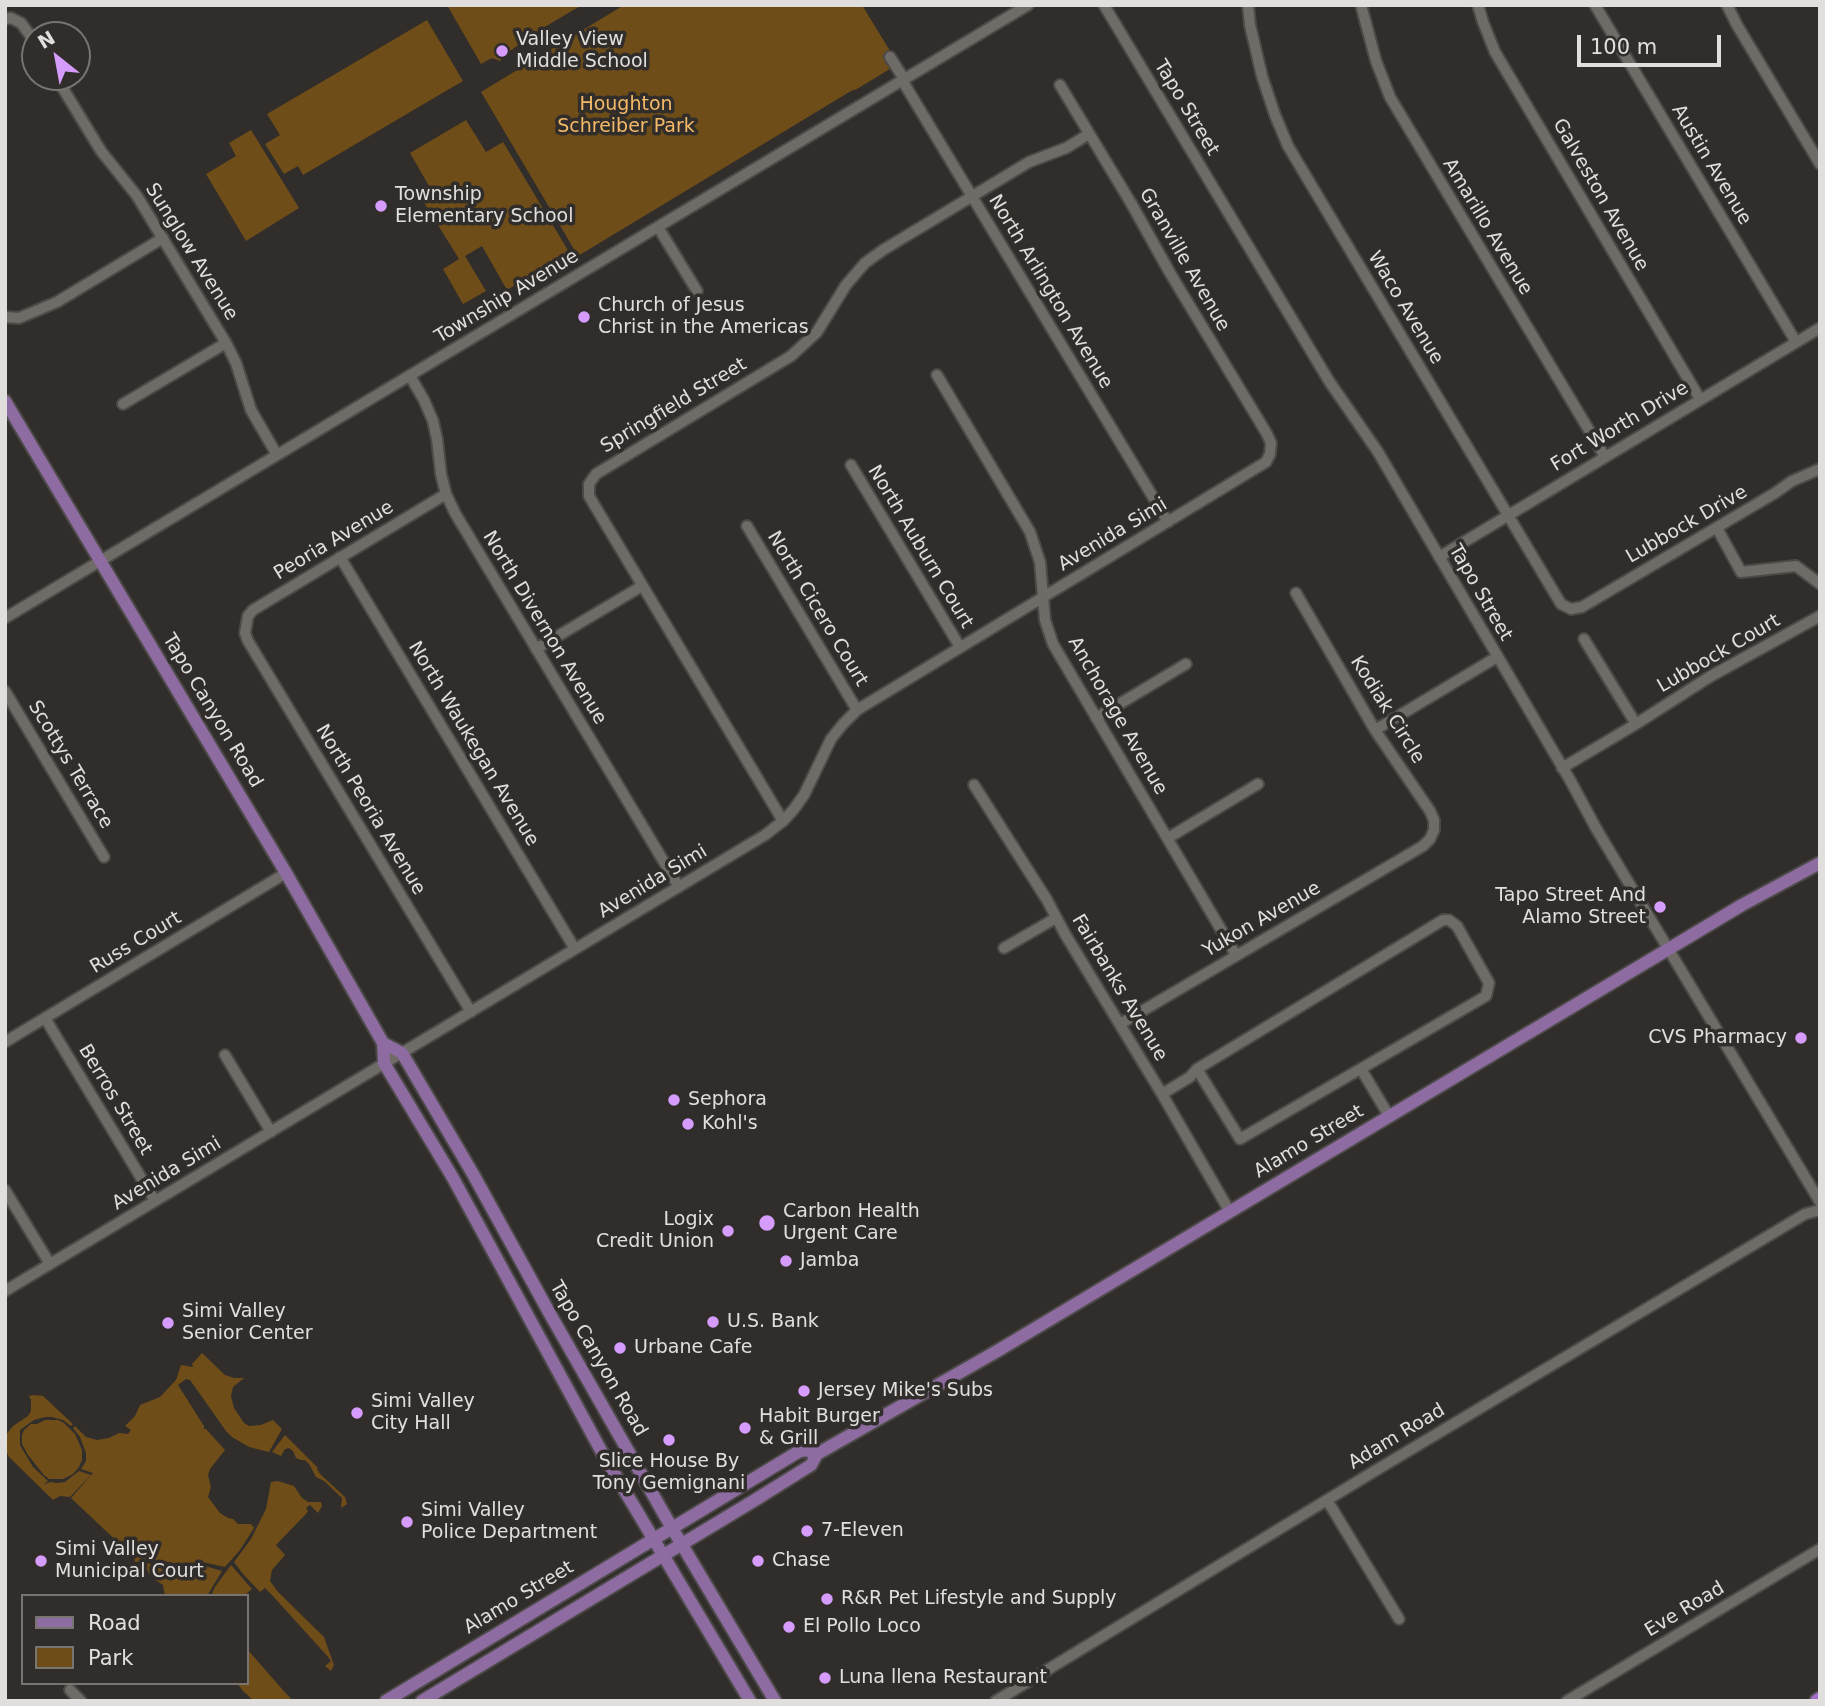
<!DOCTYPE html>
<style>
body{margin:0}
#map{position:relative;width:1825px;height:1706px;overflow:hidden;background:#302d2a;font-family:"DejaVu Sans",sans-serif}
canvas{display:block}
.frame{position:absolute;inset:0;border:7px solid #e1dfdd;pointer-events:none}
.legend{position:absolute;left:21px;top:1594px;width:228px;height:91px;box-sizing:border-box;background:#302d2a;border:2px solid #777472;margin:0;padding:9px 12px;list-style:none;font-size:21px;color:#e1dfdd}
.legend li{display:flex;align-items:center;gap:14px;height:35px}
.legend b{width:35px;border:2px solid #777472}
.north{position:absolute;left:21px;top:21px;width:70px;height:70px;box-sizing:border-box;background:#302d2a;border:2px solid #777472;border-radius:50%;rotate:329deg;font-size:19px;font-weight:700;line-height:28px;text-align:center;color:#e1dfdd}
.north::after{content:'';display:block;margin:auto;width:24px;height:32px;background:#d59cfb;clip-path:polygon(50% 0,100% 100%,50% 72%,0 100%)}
.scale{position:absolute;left:1577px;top:35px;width:144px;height:32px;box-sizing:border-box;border:4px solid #e1dfdd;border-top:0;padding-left:9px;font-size:21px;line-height:24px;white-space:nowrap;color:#e1dfdd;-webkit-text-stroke:5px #302d2a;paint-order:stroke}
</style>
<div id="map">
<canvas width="1825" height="1706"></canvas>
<div class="frame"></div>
<ul class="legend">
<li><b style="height:9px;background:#8e6ca1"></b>Road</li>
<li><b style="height:19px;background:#6f4d19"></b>Park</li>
</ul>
<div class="north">N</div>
<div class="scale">100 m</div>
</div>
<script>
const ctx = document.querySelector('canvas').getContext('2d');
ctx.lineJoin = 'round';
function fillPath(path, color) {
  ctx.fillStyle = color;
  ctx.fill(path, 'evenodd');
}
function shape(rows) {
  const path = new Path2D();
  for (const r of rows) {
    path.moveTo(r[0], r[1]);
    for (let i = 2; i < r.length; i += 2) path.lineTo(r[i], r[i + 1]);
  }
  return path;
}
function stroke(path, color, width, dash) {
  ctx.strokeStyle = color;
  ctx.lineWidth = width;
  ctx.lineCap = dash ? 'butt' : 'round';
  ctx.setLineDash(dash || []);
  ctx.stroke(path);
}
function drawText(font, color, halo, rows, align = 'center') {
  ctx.font = font + ' "DejaVu Sans",sans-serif';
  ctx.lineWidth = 7;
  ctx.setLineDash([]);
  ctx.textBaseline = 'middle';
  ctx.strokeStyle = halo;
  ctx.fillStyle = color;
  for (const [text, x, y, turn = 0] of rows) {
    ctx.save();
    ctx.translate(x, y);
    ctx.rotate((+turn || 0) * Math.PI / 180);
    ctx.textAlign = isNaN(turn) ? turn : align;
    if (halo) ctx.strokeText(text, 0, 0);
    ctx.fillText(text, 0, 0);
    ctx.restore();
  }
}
const green = shape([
 [447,5,582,5,543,28,504,55,500,61,492,58,481,64],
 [624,5,862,5,898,64,857,89,851,91,578,256,481,92],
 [427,20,463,81,303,175,298,166,284,174,265,144,280,135,267,114],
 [466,120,486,152,503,142,569,252,507,290,482,246,465,256,486,291,463,304,443,269,459,259,418,193,429,186,410,153],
 [251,130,299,208,246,241,206,174,236,156,229,143],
 [202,1353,225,1375,234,1378,244,1378,233,1387,231,1396,234,1408,244,1423,249,1426,261,1425,273,1420,282,1429,269,1452,249,1447,232,1437,226,1431,190,1380,186,1379,178,1385,204,1426,204,1429,206,1429,225,1450,210,1469,208,1475,211,1487,208,1497,220,1513,228,1518,233,1519,238,1524,251,1524,254,1528,240,1550,225,1567,202,1562,180,1564,157,1560,135,1562,132,1547,128,1546,123,1547,71,1498,93,1473,81,1469,86,1461,86,1453,80,1437,73,1428,75,1426,86,1437,97,1440,109,1438,119,1433,128,1434,131,1430,125,1426,135,1416,140,1405,160,1397,176,1380,181,1365,193,1367,192,1364],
 [34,1395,43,1396,73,1424,71,1426,63,1420,52,1417,45,1417,34,1420,20,1430,20,1445,33,1467,48,1481,43,1485,50,1482,57,1483,65,1482,79,1471,91,1475,70,1497,60,1496,53,1500,9,1457,6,1451,5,1436,13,1426,28,1416,31,1411,31,1400,29,1396],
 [45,1420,58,1420,64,1423,75,1434,82,1450,82,1460,79,1467,73,1474,63,1479,49,1479,44,1475,28,1455,22,1444,22,1435,24,1430,31,1424,37,1424],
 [285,1435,318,1468,317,1469,320,1474,345,1497,347,1504,341,1508,342,1498,324,1481,316,1477,309,1464,305,1460,301,1460,296,1458,293,1451,289,1448,285,1449,281,1456,272,1452],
 [278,1481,294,1486,302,1498,308,1502,321,1502,322,1506,318,1513,310,1505,306,1508,308,1511,306,1514,276,1545,285,1555,272,1570,270,1581,278,1592,324,1637,334,1665,331,1671,325,1666,331,1661,329,1658,272,1595,265,1588,260,1592,243,1574,234,1562,251,1539,266,1509,271,1482],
 [145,1563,182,1568,205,1566,222,1571,207,1596,165,1596,163,1585,154,1579,143,1566,143,1564],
 [231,1565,252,1589,244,1596,211,1596,215,1587],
 [247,1649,282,1689,293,1701,254,1701,243,1691,237,1683,247,1683]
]);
const minor = shape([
 [1104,5,1329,381,1378,452,1570,780,1597,830,1820,1202],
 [1248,5,1250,25,1262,76,1275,115,1288,146,1561,604,1571,609,1582,607,1775,493,1792,481,1820,469],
 [1361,5,1376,61,1390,97,1605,457],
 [1478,5,1483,22,1495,52,1700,399],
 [1595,5,1796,342],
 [1727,5,1737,25,1820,164],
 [5,19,11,18,21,23,35,42],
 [890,57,904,79],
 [56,77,101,151,137,196,226,343,236,363,251,410,277,455],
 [902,80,1168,522],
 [658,227,697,291],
 [5,317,19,318,57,302,163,238],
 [937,375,1030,532,1040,562,1045,620,1053,644,1236,955],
 [410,376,424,400,433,421,437,439,441,474,446,494,455,513,679,887],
 [123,404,226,343],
 [851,465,960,647],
 [446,494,253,610,248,616,245,633,248,641,471,1012],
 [747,526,857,710],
 [1717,528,1741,572,1796,566,1820,584],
 [340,557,575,949],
 [1439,557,1820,328],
 [5,618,1028,5],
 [1584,639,1636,724],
 [536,649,642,586],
 [5,691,104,857],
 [1096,718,1186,664],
 [1375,730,1497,657],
 [1562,768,1636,724,1711,676,1820,616],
 [974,785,1047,900,1065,934,1162,1094,1230,1212],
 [783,821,589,496,589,484,596,474,791,356,817,332,846,285,865,263,883,250,1029,162,1066,148,1089,134],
 [1168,838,1258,784],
 [1004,948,1056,918],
 [45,1018,155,1201],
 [1120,1024,1423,846,1430,839,1434,830,1434,820,1430,811,1375,730,1296,593],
 [5,1042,286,873],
 [225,1055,271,1132],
 [1361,1069,1389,1116],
 [1162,1094,1190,1077,1197,1069,1443,920,1449,920,1457,926,1489,983,1486,996,1240,1139,1197,1069],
 [5,1190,50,1264],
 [5,1291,765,835,783,821,794,809,804,795,831,739,843,724,857,710,1266,462,1270,454,1271,443,1267,434,1170,273,1131,203,1060,85],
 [1327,1500,1399,1619],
 [70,1690,81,1701],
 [996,1701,1378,1469,1805,1214,1820,1210],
 [1567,1701,1820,1549]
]);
const major = shape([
 [5,401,286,873,383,1043,384,1063,453,1178,604,1456,750,1701],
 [383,1043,402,1053,473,1174,550,1314,672,1528,775,1701],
 [386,1701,798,1452,806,1450,817,1454],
 [422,1701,755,1500,811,1465,817,1454,999,1350,1742,905,1820,863]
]);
const highway = shape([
 [1817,1701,1820,1699]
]);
const markers = [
 [502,51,7,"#d59cfb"],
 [381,206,7,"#d59cfb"],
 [584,317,7,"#d59cfb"],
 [1660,907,7,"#d59cfb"],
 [1801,1038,7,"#d59cfb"],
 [674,1100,7,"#d59cfb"],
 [688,1124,7,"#d59cfb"],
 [767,1223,9,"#d59cfb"],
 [728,1231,7,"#d59cfb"],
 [786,1261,7,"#d59cfb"],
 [713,1322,7,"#d59cfb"],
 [168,1323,7,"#d59cfb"],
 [620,1348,7,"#d59cfb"],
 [804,1391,7,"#d59cfb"],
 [357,1413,7,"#d59cfb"],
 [745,1428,7,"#d59cfb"],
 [669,1440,7,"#d59cfb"],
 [407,1522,7,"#d59cfb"],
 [807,1531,7,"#d59cfb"],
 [41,1561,7,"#d59cfb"],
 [758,1561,7,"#d59cfb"],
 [827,1599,7,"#d59cfb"],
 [789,1627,7,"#d59cfb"],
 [825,1678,7,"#d59cfb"]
];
const poiNames = [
 ["Valley View",516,40],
 ["Middle School",516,62],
 ["Township",395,195],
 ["Elementary School",395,217],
 ["Church of Jesus",598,306],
 ["Christ in the Americas",598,328],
 ["Tapo Street And",1646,896,"right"],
 ["Alamo Street",1646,918,"right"],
 ["CVS Pharmacy",1787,1038,"right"],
 ["Sephora",688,1100],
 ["Kohl's",702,1124],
 ["Carbon Health",783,1212],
 ["Urgent Care",783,1234],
 ["Logix",714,1220,"right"],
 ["Credit Union",714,1242,"right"],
 ["Jamba",800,1261],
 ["Simi Valley",182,1312],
 ["Senior Center",182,1334],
 ["U.S. Bank",727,1322],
 ["Urbane Cafe",634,1348],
 ["Jersey Mike's Subs",818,1391],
 ["Simi Valley",371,1402],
 ["City Hall",371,1424],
 ["Habit Burger",759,1417],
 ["& Grill",759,1439],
 ["Slice House By",669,1462,"center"],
 ["Tony Gemignani",669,1484,"center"],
 ["Simi Valley",421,1511],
 ["Police Department",421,1533],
 ["7-Eleven",821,1531],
 ["Simi Valley",55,1550],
 ["Municipal Court",55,1572],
 ["Chase",772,1561],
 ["R&R Pet Lifestyle and Supply",841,1599],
 ["El Pollo Loco",803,1627],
 ["Luna llena Restaurant",839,1678]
];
const parkNames = [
 ["Houghton",626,105],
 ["Schreiber Park",626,127]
];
const streetNames = [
 ["Tapo Street",1186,108,59],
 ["Austin Avenue",1711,165,59],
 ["Galveston Avenue",1600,195,60],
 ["Amarillo Avenue",1487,227,59],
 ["Sunglow Avenue",191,252,58],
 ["Granville Avenue",1184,260,60],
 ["North Arlington Avenue",1050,292,59],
 ["Township Avenue",507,297,-31],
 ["Waco Avenue",1405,308,59],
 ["Springfield Street",674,406,-31],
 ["Fort Worth Drive",1620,427,-31],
 ["Lubbock Drive",1687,525,-30],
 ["Avenida Simi",1113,535,-31],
 ["Peoria Avenue",334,541,-31],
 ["North Auburn Court",920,547,59],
 ["Tapo Street",1480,593,60],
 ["North Cicero Court",817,609,59],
 ["North Divernon Avenue",544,628,59],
 ["Lubbock Court",1719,654,-30],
 ["Kodiak Circle",1387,710,58],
 ["Tapo Canyon Road",212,711,59],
 ["Anchorage Avenue",1117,716,60],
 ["North Waukegan Avenue",473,744,59],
 ["Scottys Terrace",70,765,59],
 ["North Peoria Avenue",370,810,59],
 ["Avenida Simi",653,882,-31],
 ["Yukon Avenue",1262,920,-30],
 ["Russ Court",136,943,-31],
 ["Fairbanks Avenue",1119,988,59],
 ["Berros Street",115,1100,59],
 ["Alamo Street",1309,1142,-31],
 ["Avenida Simi",167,1174,-31],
 ["Tapo Canyon Road",598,1359,60],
 ["Adam Road",1397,1437,-31],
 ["Alamo Street",519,1598,-31],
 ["Eve Road",1685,1610,-31]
];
fillPath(green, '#6f4d19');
stroke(minor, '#4c4a48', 14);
stroke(major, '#4c4a48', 16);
stroke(highway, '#4c4a48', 18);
stroke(minor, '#6f6c68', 10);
stroke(major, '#8e6ca1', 12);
stroke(highway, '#a36cc7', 14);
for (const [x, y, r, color] of markers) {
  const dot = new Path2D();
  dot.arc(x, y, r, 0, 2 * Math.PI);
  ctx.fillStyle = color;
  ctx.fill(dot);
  stroke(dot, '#302d2a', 2.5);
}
drawText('19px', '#e1dfdd', '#302d2a', poiNames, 'left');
drawText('19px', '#f5ba69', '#302d2a', parkNames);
drawText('19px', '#e1dfdd', '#302d2a', streetNames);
</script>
